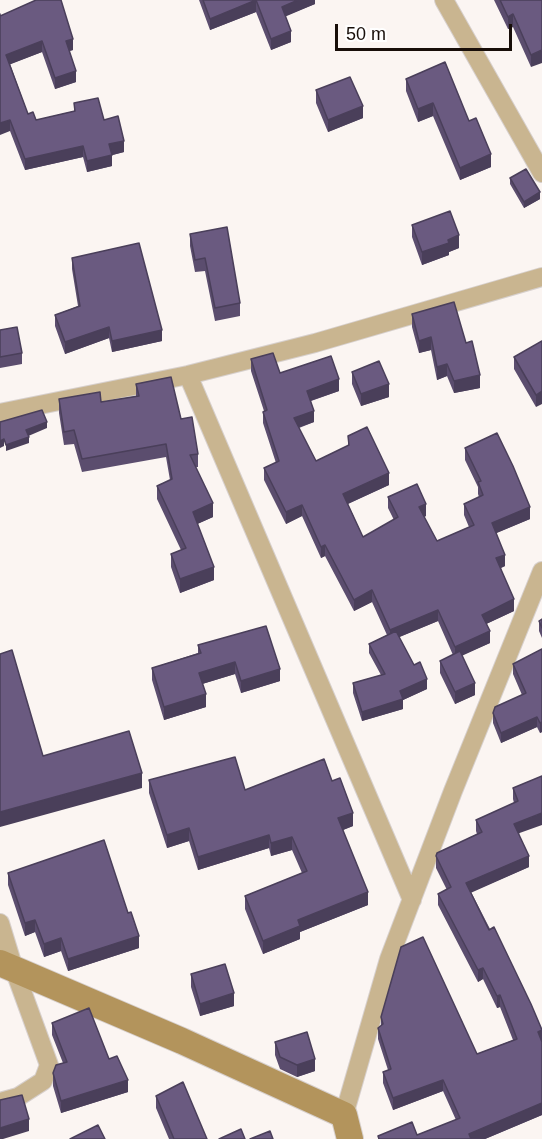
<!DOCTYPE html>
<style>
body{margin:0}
#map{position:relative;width:542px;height:1139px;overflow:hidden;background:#fbf5f2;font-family:Arial,sans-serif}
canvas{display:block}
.scale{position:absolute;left:335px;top:24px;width:177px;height:27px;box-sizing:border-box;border:3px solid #180e09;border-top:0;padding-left:8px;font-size:18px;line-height:21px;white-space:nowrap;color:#180e09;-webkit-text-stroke:4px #fff;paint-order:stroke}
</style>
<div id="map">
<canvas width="542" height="1139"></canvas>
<div class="scale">50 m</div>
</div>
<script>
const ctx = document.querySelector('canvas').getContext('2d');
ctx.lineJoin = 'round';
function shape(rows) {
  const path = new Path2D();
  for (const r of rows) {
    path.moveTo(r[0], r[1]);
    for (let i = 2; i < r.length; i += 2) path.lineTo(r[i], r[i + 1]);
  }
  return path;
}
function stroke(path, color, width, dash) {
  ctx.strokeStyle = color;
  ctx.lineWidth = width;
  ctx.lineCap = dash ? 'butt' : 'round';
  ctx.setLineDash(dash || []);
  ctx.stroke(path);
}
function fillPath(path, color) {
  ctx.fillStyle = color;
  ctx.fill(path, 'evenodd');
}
const street = shape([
 [444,0,542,173],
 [188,375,412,900],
 [0,413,188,375,315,343,542,277],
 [0,923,14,969,49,1065,43,1081,18,1097,0,1102],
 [344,1115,389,959,453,791,542,571]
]);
const secondary = shape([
 [0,963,182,1041,344,1115,350,1139]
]);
const wall = shape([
 [199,0,315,0,315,4,285,16,291,42,271,50,256,12,210,30],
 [494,0,542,0,531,67,513,27,508,29],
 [0,16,73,50,69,51,76,82,55,89,42,52,10,64,28,114,36,120,74,111,74,103,104,120,124,152,112,155,112,166,87,172,83,157,25,170,10,131],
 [406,79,469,121,491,167,460,180,433,116,418,122,406,91],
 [316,90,363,118,328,132,316,103],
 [510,178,540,199,524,208,510,184],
 [412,225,459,248,449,252,449,255,422,265,412,237],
 [190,234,240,303,240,316,215,321,205,271,195,272,190,246],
 [72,258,162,341,112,352,109,338,65,354,55,326,55,315,78,306,72,269],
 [412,314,466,343,480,388,454,393,447,376,437,380,431,350,419,353,412,327],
 [0,330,22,353,22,364,0,368],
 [542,341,536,407,514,369,514,357],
 [251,359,280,373,339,391,311,401,314,422,299,428,316,461,348,446,348,436,389,485,348,504,363,537,394,520,388,508,388,497,426,516,424,517,437,541,469,527,464,515,464,504,479,497,478,494,478,487,465,460,465,448,530,519,496,533,505,566,501,568,514,611,486,624,490,643,462,655,475,695,455,704,440,673,440,661,453,655,438,621,399,637,427,689,403,700,403,709,362,721,353,693,353,683,381,675,369,653,369,644,387,635,372,602,354,611,325,556,321,558,302,516,286,524,264,480,264,468,276,463,263,423,263,412,264,411,251,371],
 [352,372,389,397,361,406,352,384],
 [136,384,181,419,198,454,198,467,196,467,213,517,197,524,214,580,180,593,171,567,171,554,181,550,157,499,157,486,170,480,166,457,82,472,74,444,64,445,59,413,59,399,101,402,136,396],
 [542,619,542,638,539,631,539,621],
 [198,645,280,681,241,693,235,674,202,684,206,707,164,720,152,680,152,668,198,653],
 [542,649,542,732,540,733,537,727,501,743,493,723,493,713,522,695,513,674,513,664],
 [542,776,519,834,529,867,471,892,542,1030,542,1115,485,1139,378,1139,378,1136,417,1135,456,1120,443,1091,393,1110,383,1083,383,1072,388,1070,378,1039,378,1028,381,1026,381,1017,477,1054,513,1040,500,1007,497,1008,483,979,478,982,438,905,438,894,447,890,436,868,436,856,477,834,476,831,476,820,514,803,513,799,513,788],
 [149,780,245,790,332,781,353,826,343,830,368,905,300,932,300,939,263,954,245,909,245,896,302,873,292,850,271,856,269,848,198,870,189,841,167,848,149,793],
 [8,873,139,948,68,971,61,951,44,957,35,932,25,936,8,885],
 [191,974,234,1006,200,1016,191,987],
 [52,1023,109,1059,128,1092,61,1113,53,1086,53,1073,63,1063,52,1035],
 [275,1042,315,1071,297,1077,280,1069,275,1055],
 [156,1096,207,1139,169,1139,156,1108]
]);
const shadedWall = shape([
 [256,0,256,12,210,30,210,19],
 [298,0,315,0,315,4,282,18,282,7],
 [513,14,513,27,508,29,508,17],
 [291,31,291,42,271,50,271,39],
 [73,39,73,50,66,52,66,41],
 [42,41,42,52,6,66,6,55],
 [542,50,542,63,531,67,531,55],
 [76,71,76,82,55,89,55,78],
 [433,103,433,116,418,122,418,109],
 [363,106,363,118,328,132,328,120],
 [10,120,10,131,0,135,0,123],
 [124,141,124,152,109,156,109,144],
 [83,146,83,157,25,170,25,159],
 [491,154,491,167,460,180,460,168],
 [112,155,112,166,87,172,87,161],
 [540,192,540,199,524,208,524,202],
 [459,235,459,248,449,252,449,255,422,265,422,252],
 [109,327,109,338,65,354,65,342],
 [162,330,162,341,112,352,112,341],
 [431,337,431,350,419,353,419,341],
 [447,364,447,376,437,380,437,367],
 [480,375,480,388,454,393,454,381],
 [339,379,339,391,307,402,307,391],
 [389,384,389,397,361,406,361,394],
 [542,391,542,404,536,407,536,395],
 [314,411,314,422,294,429,294,418],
 [47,422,47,428,26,437,26,430],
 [29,437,29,443,6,451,6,445],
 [4,439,4,446,0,448,0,441],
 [389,473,389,485,343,506,343,494],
 [213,503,213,517,193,526,193,512],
 [426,504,426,516,419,519,419,507],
 [302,505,302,516,286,524,286,512],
 [530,507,530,519,492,535,492,523],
 [325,545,325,556,321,558,321,547],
 [505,555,505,566,496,570,496,558],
 [214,567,214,580,180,593,180,579],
 [372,590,372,602,354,611,354,600],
 [514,599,514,611,482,626,482,615],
 [438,610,438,621,390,641,390,630],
 [490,631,490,643,455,659,455,647],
 [235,662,235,674,199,685,199,673],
 [280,669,280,681,241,693,241,681],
 [427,679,427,689,403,700,403,709,362,721,362,712,400,691],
 [475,683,475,695,455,704,455,692],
 [206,694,206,707,164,720,164,707],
 [537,717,537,727,501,743,501,733],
 [542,722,542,732,540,733,540,723],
 [142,773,142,788,0,827,0,812],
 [353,813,353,826,338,832,338,818],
 [542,813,542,825,514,835,514,824],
 [189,828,189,841,167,848,167,835],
 [269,835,269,848,198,870,198,857],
 [292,837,292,850,271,856,271,843],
 [529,856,529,867,466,895,466,883],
 [368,892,368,905,300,932,300,939,263,954,263,941,298,920],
 [35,920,35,932,25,936,25,923],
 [139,936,139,948,68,971,68,959],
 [61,938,61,951,44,957,44,944],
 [483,968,483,979,478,982,478,970],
 [234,993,234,1006,200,1016,200,1004],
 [500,995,500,1007,497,1008,497,996],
 [542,1030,542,1042,538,1032],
 [315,1059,315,1071,297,1077,297,1065],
 [128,1080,128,1092,61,1113,61,1101],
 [443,1080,443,1091,393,1110,393,1098],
 [542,1103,542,1115,485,1139,469,1139,469,1134],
 [29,1119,29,1131,3,1139,0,1139,0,1128]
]);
const building = shape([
 [36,0,61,0,73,39,66,41,76,71,55,78,42,41,6,55,28,114,33,112,36,120,75,111,74,103,98,98,104,120,118,116,124,141,109,144,112,155,87,161,83,146,25,159,10,120,0,123,0,14,0,16,36,0],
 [203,0,298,0,282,7,291,31,271,39,256,0,210,19,203,0],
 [500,0,542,0,542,50,531,55,513,14,508,17,500,0],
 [445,62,469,121,476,118,491,154,460,168,433,103,418,109,406,79,445,62],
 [350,77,363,106,328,120,316,90,350,77],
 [526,169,540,192,524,202,510,178,526,169],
 [450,211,459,235,448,240,449,243,422,252,412,225,450,211],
 [227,227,240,303,215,308,205,258,195,260,190,234,227,227],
 [139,243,162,330,112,341,109,327,65,342,55,315,80,306,72,258,139,243],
 [454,302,466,343,472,341,480,375,454,381,447,364,437,367,431,337,419,341,412,314,454,302],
 [17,327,22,353,0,357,0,330,17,327],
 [542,341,542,391,536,395,514,357,542,341],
 [273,353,280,373,331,356,339,379,307,391,314,411,294,418,316,461,349,445,348,436,367,427,389,473,343,494,363,537,398,517,388,497,417,484,426,504,419,507,437,541,474,525,464,504,483,495,478,482,481,481,465,448,497,433,513,466,530,507,492,523,505,555,496,558,514,599,482,615,490,631,455,647,438,610,390,630,372,590,354,600,325,545,321,547,302,505,286,512,264,468,279,461,263,412,267,410,251,359,273,353],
 [379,361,389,384,361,394,352,372,379,361],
 [171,377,181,419,192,417,198,454,190,455,213,503,193,512,214,567,180,579,171,554,186,548,157,486,172,479,166,444,82,459,74,430,64,432,59,399,100,392,101,402,139,396,136,384,171,377],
 [42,410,47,422,26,430,29,437,6,445,4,439,0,441,0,422,42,410],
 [542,619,542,628,539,621,542,619],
 [266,626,280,669,241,681,235,662,199,673,206,694,164,707,152,668,201,653,198,645,266,626],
 [396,631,414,665,420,662,427,679,400,691,403,699,362,712,353,683,385,674,369,644,396,631],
 [542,649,542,722,540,723,537,717,501,733,493,713,495,707,526,693,513,664,542,649],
 [12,650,43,756,129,731,142,773,0,812,0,654,12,650],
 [460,651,475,683,455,692,440,661,460,651],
 [235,757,245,790,324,759,332,781,340,778,353,813,338,818,368,892,298,920,300,926,263,941,245,896,307,871,292,837,271,843,269,835,198,857,189,828,167,835,149,780,235,757],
 [542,776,542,813,514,824,529,856,466,883,489,930,494,927,531,1004,542,1030,538,1032,542,1042,542,1103,469,1134,471,1139,379,1139,378,1136,412,1122,417,1135,460,1118,443,1080,393,1098,383,1072,391,1069,378,1028,383,1024,381,1017,401,947,423,937,477,1054,517,1039,500,995,497,996,483,968,478,970,438,894,451,887,436,856,437,853,482,832,476,820,518,801,513,788,542,776],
 [104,840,128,913,131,912,139,936,68,959,61,938,44,944,35,920,25,923,8,873,104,840],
 [225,964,234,993,200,1004,191,974,225,964],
 [89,1008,109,1059,117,1056,128,1080,61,1101,53,1073,56,1065,67,1062,52,1023,89,1008],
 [307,1032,315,1059,297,1065,280,1057,275,1042,307,1032],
 [183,1082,207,1139,174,1139,156,1096,183,1082],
 [22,1095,29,1119,0,1128,0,1100,22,1095],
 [98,1125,105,1139,70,1139,98,1125],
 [241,1129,245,1139,219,1139,241,1129],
 [270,1131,273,1139,250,1139,270,1131]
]);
stroke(street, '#d7d0cd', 20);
stroke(secondary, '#d7d0cd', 28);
stroke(street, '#c9b590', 18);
stroke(secondary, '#b3945c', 26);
fillPath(wall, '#5b4d6e');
fillPath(shadedWall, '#4a3f5a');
fillPath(building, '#6a5a80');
stroke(building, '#4a3f5a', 1.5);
</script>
